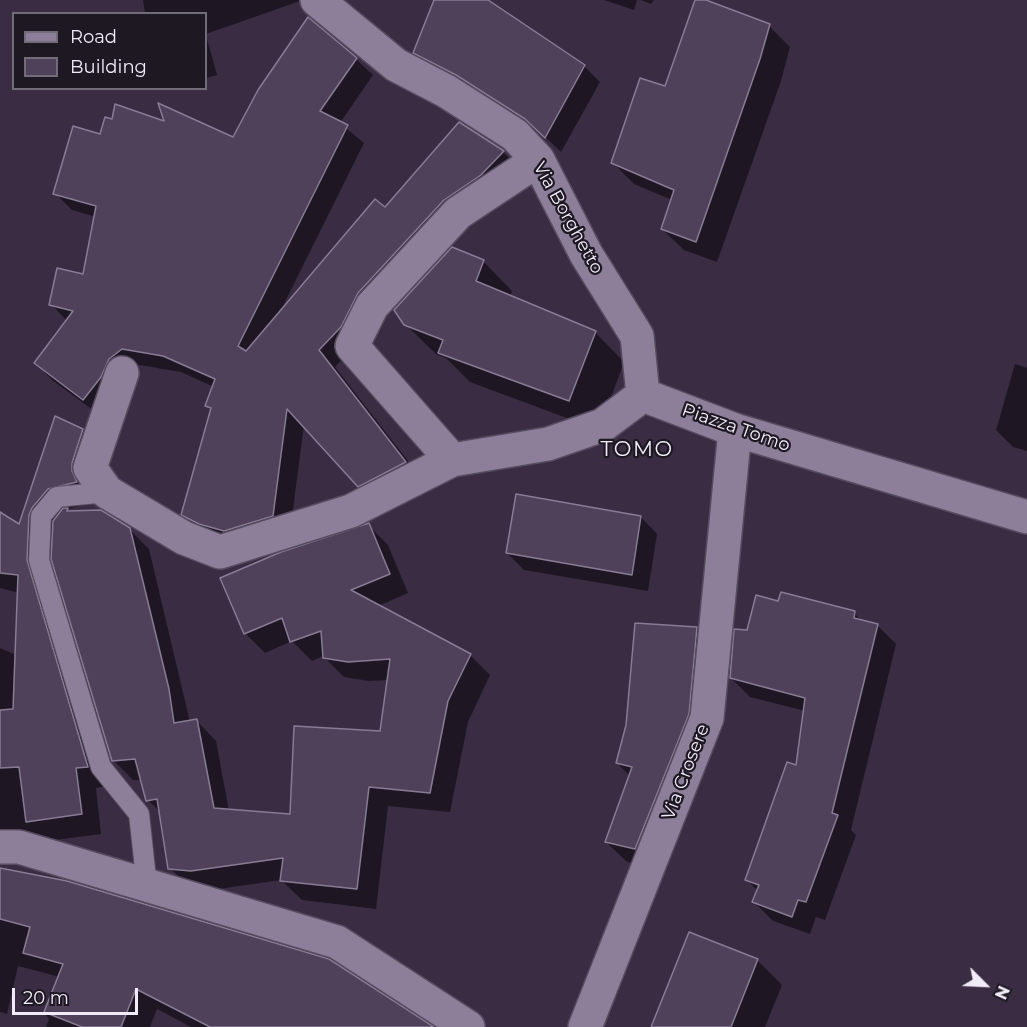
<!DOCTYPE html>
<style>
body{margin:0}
#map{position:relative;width:1027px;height:1027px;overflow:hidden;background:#392c43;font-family:Montserrat,sans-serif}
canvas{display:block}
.legend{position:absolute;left:12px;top:12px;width:195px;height:78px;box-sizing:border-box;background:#1d1822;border:2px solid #726c78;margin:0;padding:8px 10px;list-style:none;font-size:18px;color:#f1eaf8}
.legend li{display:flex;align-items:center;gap:12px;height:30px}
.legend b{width:30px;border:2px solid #726c78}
.north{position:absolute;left:955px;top:955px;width:60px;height:60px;-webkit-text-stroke:4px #1d1822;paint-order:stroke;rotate:114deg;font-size:16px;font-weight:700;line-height:24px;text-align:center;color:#f1eaf8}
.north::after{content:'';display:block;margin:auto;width:21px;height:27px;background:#f1eaf8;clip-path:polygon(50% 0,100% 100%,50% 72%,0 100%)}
.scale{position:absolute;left:12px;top:988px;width:126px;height:27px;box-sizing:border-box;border:3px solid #f1eaf8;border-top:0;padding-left:8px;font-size:18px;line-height:21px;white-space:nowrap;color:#f1eaf8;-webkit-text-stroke:4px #1d1822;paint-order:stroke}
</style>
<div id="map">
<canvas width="1027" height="1027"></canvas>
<ul class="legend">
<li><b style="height:8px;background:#8d7f99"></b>Road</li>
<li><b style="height:16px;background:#4e4159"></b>Building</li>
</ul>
<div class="north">N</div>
<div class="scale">20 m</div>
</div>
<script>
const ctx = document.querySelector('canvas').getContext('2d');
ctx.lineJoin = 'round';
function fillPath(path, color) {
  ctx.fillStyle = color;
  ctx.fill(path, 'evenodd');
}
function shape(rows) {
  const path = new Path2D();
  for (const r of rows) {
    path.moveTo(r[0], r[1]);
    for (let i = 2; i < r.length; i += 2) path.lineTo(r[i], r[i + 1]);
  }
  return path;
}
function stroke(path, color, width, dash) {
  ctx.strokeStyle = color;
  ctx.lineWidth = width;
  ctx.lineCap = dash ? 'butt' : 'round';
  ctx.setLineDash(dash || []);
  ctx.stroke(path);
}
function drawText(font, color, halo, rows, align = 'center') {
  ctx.font = font + ' Montserrat,sans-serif';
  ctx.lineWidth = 4.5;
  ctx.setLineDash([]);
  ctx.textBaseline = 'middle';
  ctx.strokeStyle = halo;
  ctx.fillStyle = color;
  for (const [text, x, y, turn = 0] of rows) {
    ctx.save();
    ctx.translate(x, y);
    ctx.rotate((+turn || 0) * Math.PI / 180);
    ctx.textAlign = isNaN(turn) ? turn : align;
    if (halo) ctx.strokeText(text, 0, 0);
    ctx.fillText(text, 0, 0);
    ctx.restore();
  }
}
const shadow = shape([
 [143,0,303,0,206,34,206,14,145,14],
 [436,0,485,0,584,66,600,82,561,152,543,135,474,91,430,68,414,52],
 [604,0,637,0,634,10],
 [641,0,654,0,651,4],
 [696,0,769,26,790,47,781,81,717,262,684,250,662,229,672,200,634,184,613,163,666,88],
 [206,35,217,75,206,78],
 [356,59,373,75,340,123,364,143,280,312,385,209,459,124,503,152,520,169,335,367,422,479,376,502,304,425,290,532,242,547,200,531,183,514,212,410,207,405,214,387,181,372,139,365,126,376,101,416,52,380,36,363,67,321,51,304,85,275,96,217,72,210,55,193,101,136,166,124,234,139],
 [483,261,512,291,510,297,595,332,624,362,599,430,470,382,446,358,436,354,405,324],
 [1015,364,1027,368,1027,451,1013,447,996,430],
 [82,431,102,451,95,502,67,509,70,512,129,529,149,549,190,722,197,721,216,741,229,811,292,816,381,732,389,680,369,681,344,677,323,656,312,661,292,641,265,653,245,633,368,525,388,545,408,593,378,606,470,655,490,675,468,722,450,812,388,806,376,909,302,900,281,880,212,890,190,888,170,868,161,813,148,800,142,780,133,780,113,760,54,522,48,536,46,580,107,786,96,788,101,834,0,847,0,648,16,655,19,593,0,588,0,514,20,526],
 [641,517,657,534,648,591,524,570,507,553],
 [779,603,854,613,863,622,877,625,896,644,851,830,856,835,825,920,816,917,810,934,773,921,754,902,758,891,747,880,797,767,805,711,750,697,731,678,748,631],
 [696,628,717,649,656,868,627,862,606,842,630,776,617,763],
 [0,869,431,1027,191,1027,157,1009,150,1027,46,1027,49,1019,45,1014,60,977,18,966,7,1014,0,1012],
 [757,960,782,985,765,1027,653,1027]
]);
const building = shape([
 [434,0,488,0,585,65,545,138,525,119,456,75,413,53,434,0],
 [695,0,706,0,770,24,760,59,696,242,661,229,674,190,611,163,640,78,665,86,695,0],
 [308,17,357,58,320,111,348,125,238,346,246,351,375,199,385,207,459,122,504,151,481,175,444,200,358,293,341,327,319,350,406,462,358,487,287,409,273,516,224,531,199,524,181,515,211,408,205,406,215,379,163,356,122,349,109,359,101,377,83,400,34,363,73,311,49,305,57,268,83,274,96,206,53,194,73,126,100,134,105,117,112,119,115,104,164,121,158,103,233,137,258,90,308,17],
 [452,247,484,260,476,281,596,331,569,401,438,353,443,340,404,325,394,310,452,247],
 [55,416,83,429,72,463,72,471,77,482,48,489,32,508,29,515,27,560,88,767,76,768,82,814,26,822,19,767,0,768,0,710,13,709,18,575,0,573,0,512,19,524,55,416],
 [516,494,641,516,632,575,506,553,516,494],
 [63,508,68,508,67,511,101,510,130,528,169,689,174,723,197,719,214,808,290,814,294,726,380,731,390,659,348,662,323,658,321,631,290,642,282,618,244,634,220,578,281,552,369,523,390,574,351,590,471,654,448,701,430,793,369,787,357,889,280,881,283,858,191,871,168,869,157,799,146,801,135,759,112,761,51,559,53,521,63,508],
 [781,592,855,611,854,618,878,624,832,813,838,815,806,902,798,900,792,917,752,902,759,885,745,880,787,762,796,765,805,698,730,678,734,629,747,630,756,595,778,601,781,592],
 [635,623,697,627,689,714,635,849,605,842,632,767,616,763,626,725,635,623],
 [0,868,67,881,329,959,434,1027,210,1027,136,989,121,1027,82,1027,44,1012,63,964,23,953,30,927,0,919,0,868],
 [689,932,758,959,731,1027,651,1027,689,932]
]);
const service = shape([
 [107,492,57,497,41,516,39,560,101,767,139,814,147,887]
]);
const minor = shape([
 [317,0,396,65,446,91,515,135,538,160,586,254,637,336,643,395],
 [538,160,458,213,372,306,352,346,452,460,548,444,603,425,643,395],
 [122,373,90,468,107,492,184,538,220,552,351,511,452,460],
 [643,395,735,430],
 [0,847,19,847,337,942,468,1027]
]);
const tertiary = shape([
 [585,1027,707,718,735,430,1027,517]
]);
const streetNames = [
 ["Via Borghetto",568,218,61],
 ["Piazza Tomo",736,428,19],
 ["Via Crosere",686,772,-69]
];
const quarterNames = [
 ["TOMO",637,450]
];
fillPath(shadow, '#0007');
fillPath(building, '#4e4159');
stroke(building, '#897b96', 1.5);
stroke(service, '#564c5f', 22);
stroke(minor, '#564c5f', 36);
stroke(tertiary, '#564c5f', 36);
stroke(service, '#8d7f99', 20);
stroke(minor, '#8d7f99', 33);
stroke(tertiary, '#8d7f99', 33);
drawText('18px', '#f1eaf8', '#1d1822', streetNames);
ctx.letterSpacing = '1.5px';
drawText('21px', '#f1eaf8', '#1d1822', quarterNames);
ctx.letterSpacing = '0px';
</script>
